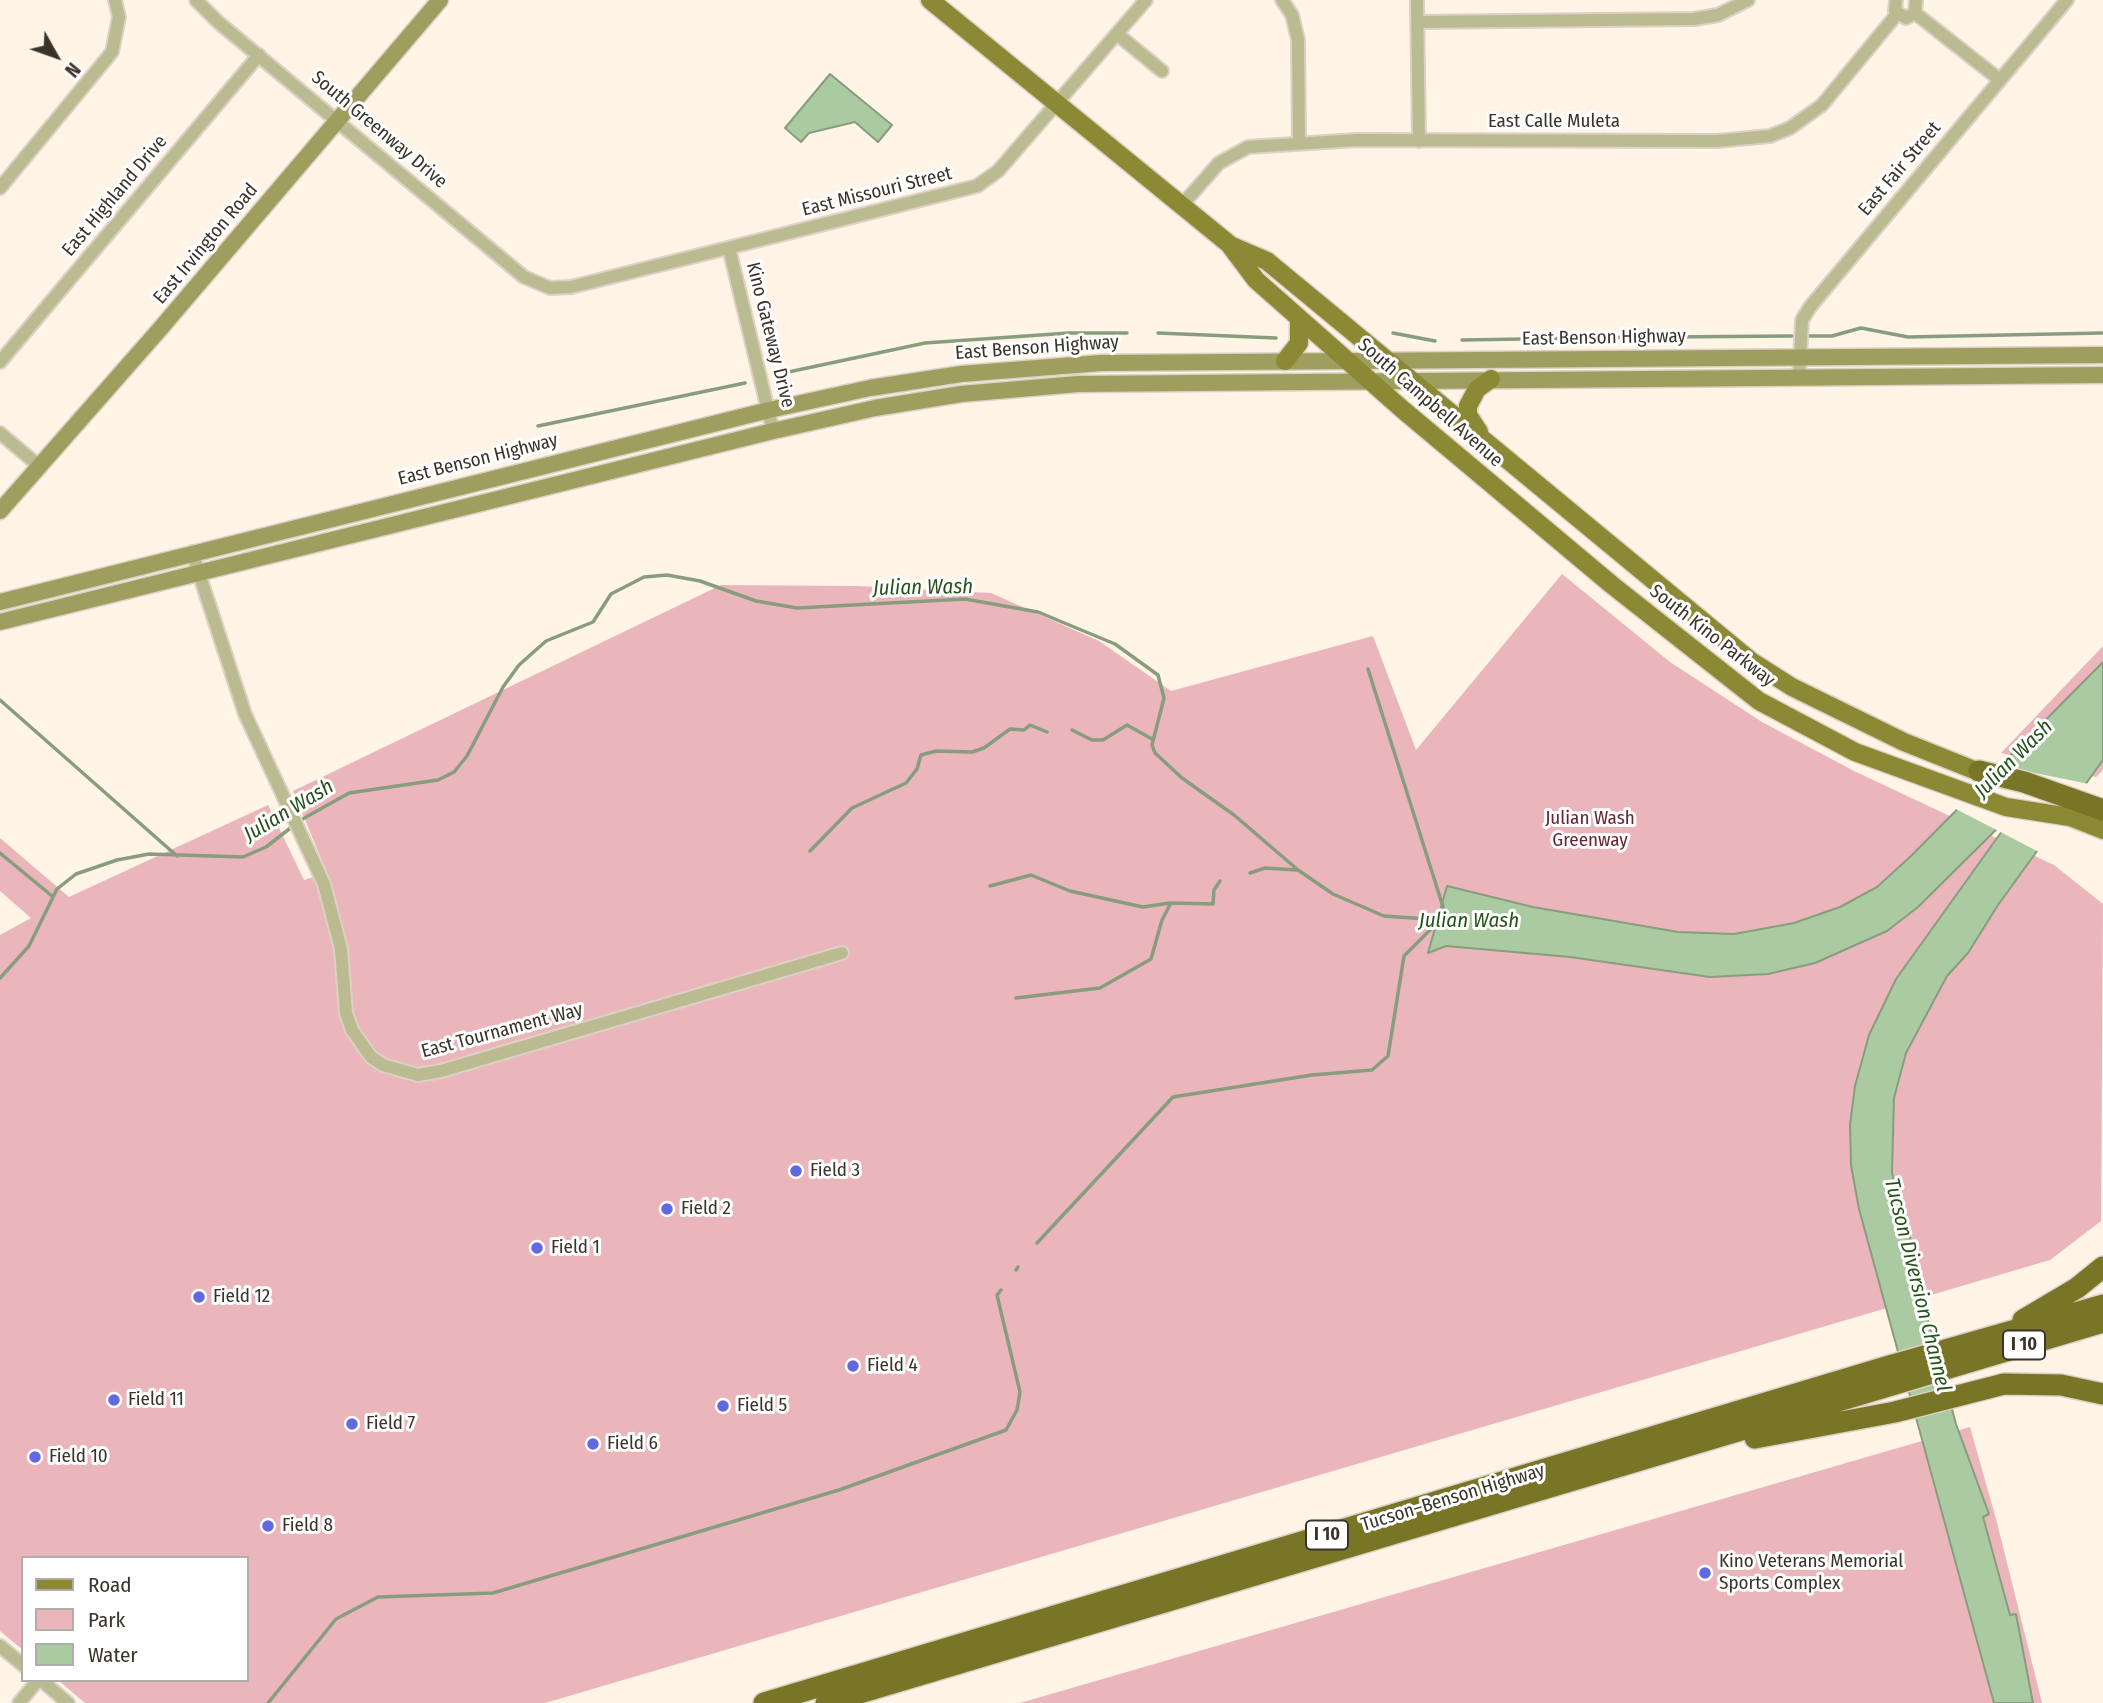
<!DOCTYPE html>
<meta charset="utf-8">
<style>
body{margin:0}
#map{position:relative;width:2103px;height:1703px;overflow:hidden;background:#fff4e6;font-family:"Fira Sans Condensed",sans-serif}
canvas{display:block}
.legend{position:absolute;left:21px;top:1556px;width:228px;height:126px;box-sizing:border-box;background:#fff;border:2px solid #b0adaa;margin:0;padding:9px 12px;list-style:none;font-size:21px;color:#3a332a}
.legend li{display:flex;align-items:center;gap:14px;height:35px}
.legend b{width:35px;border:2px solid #b0adaa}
.north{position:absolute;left:21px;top:21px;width:70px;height:70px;-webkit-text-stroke:5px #fff;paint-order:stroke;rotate:130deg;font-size:19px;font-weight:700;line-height:28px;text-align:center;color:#3a332a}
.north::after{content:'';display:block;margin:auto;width:24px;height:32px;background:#3a332a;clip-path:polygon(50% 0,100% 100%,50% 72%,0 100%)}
</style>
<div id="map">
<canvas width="2103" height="1703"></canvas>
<ul class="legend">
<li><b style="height:9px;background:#8b8934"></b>Road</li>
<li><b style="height:19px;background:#ebb6bb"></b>Park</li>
<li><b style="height:19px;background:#aacaa2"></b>Water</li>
</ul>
<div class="north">N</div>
</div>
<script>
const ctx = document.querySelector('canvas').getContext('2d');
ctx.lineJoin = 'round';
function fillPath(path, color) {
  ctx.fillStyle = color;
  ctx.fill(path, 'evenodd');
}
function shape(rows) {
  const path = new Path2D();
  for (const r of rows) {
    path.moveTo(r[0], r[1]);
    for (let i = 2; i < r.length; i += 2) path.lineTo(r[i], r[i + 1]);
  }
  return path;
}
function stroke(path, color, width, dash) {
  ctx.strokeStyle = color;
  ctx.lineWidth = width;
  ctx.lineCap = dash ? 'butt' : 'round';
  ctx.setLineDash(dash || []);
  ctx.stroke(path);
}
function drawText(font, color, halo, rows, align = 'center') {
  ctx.font = font + ' "Fira Sans Condensed",sans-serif';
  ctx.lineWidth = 6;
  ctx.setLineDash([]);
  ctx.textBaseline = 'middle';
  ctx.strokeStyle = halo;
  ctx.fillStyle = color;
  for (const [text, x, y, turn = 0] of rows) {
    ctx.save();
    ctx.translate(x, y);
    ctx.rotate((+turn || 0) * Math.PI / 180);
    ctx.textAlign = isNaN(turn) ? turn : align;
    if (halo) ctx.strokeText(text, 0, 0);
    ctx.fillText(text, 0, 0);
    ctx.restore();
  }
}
const green = shape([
 [1562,574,1670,662,1762,722,1854,771,2054,865,2103,904,2101,1221,2050,1260,545,1703,85,1703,58,1680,247,1680,247,1558,23,1558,23,1650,0,1631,0,935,31,918,0,891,0,838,69,897,268,805,304,880,327,873,293,791,721,585,858,586,991,593,1099,641,1171,691,1373,636,1416,750],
 [2103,646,2103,770,2096,777,2001,753],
 [1970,1427,1996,1519,2042,1703,1020,1703]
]);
const water = shape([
 [830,74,892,125,878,142,855,122,809,133,801,142,785,128,830,74],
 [2103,662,2103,760,1998,905,1968,953,1947,976,1906,1053,1894,1098,1892,1172,1899,1210,1905,1210,1920,1291,1956,1424,1989,1514,1983,1517,2010,1615,2016,1614,2033,1703,1994,1703,1859,1209,1851,1165,1850,1125,1855,1086,1869,1035,1896,979,2020,806,1918,907,1887,931,1815,963,1768,974,1710,977,1570,957,1446,946,1428,953,1447,886,1533,907,1678,932,1734,934,1794,923,1840,907,1877,887,1911,856,2103,662]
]);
const pier = shape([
 [1996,765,2089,784,2039,852,1954,808]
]);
const stream = shape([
 [1158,333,1276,338],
 [1393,333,1435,341],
 [1809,336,1832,336,1861,328,1908,337,2102,333],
 [1662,337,1792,336],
 [1462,340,1645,337],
 [779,374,925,343,1069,333,1127,333],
 [538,426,745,383],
 [1368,669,1444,910],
 [0,700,177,856],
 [1072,730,1092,740,1103,740,1127,725,1152,739],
 [299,821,349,793,438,780,454,772,467,756,503,687,519,665,546,641,593,622,611,594,644,577,667,575,700,581,756,601,797,608,965,599,1038,612,1115,644,1158,675,1164,698,1152,745,1155,753,1182,778,1234,815,1298,870,1333,894,1384,916,1442,920],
 [810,851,852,808,906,783,917,769,921,755,936,751,972,752,984,748,1010,729,1024,730,1030,725,1047,732],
 [0,853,52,896],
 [1250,873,1265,868,1296,870],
 [990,886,1031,875,1070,891,1143,907,1170,903],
 [0,978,29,946,57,889,76,874,117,860,149,854,243,857,266,847,293,826],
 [1016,998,1100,988,1151,959,1162,920,1171,903,1213,904,1214,890,1220,881],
 [1037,1243,1173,1097,1312,1075,1372,1070,1388,1056,1404,956,1439,921],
 [1016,1270,1018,1267],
 [268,1703,336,1619,378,1597,493,1593,839,1490,1006,1430,1017,1410,1020,1392,997,1295,1001,1290]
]);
const minor = shape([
 [196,0,218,22,524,277,550,288,571,287,977,186,998,171,1146,0],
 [1282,0,1292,15,1298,40,1299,142],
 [1417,0,1419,141],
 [1896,0,1895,11,1906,18,1915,13,1916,0],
 [1915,13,2000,80],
 [1418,22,1694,19,1718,15,1748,0],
 [1117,34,1162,71],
 [0,188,112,52,119,17,115,0],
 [1182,205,1219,163,1248,147,1357,140,1717,141,1770,136,1790,128,1822,105,1897,14],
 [729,248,773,431],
 [0,362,259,55],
 [1799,378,1802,320,1810,307,2067,0],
 [0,433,39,466],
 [192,552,245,714,324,884,341,949,346,1013,352,1030,371,1057,383,1065,418,1075,441,1071,842,953],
 [0,1646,23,1665],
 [41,1680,68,1703],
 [19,1703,38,1680]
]);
const secondary = shape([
 [0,511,160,329,440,0],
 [0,602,769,410,870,388,961,374,1101,363,2103,355],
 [0,622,773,431,875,408,961,394,1078,384,2103,375]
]);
const primary = shape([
 [930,0,1229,244,1256,280,1402,409,1612,585,1759,701,1855,752,2006,807,2070,817,2103,830],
 [1232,246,1267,261,1751,661,1792,687,1904,742,1989,776],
 [1285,361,1299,343,1299,318],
 [1479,432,1468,415,1468,406,1477,389,1491,379]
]);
const motorway = shape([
 [1979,771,2024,782,2103,810],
 [2023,1320,2077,1288,2103,1267],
 [1755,1438,1895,1412,2004,1384,2061,1385,2103,1394],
 [764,1703,1889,1366,2103,1305],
 [826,1703,2103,1322]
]);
const markers = [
 [796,1171,7,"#6268e0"],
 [667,1209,7,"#6268e0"],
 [537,1248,7,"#6268e0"],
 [199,1297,7,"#6268e0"],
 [853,1366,7,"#6268e0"],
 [114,1400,7,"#6268e0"],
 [723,1406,7,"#6268e0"],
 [352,1424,7,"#6268e0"],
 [593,1444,7,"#6268e0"],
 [35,1457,7,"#6268e0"],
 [268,1526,7,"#6268e0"],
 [1705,1573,7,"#6268e0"]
];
const shields = [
 [2024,1345,42],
 [1327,1535,42]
];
const shieldNames = [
 ["I 10",2024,1345],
 ["I 10",1327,1535]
];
const streetNames = [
 ["East Calle Muleta",1554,122],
 ["South Greenway Drive",379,130,40],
 ["East Fair Street",1900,169,-50],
 ["East Missouri Street",877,192,-14],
 ["East Highland Drive",115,196,-50],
 ["East Irvington Road",206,244,-50],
 ["Kino Gateway Drive",770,335,76],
 ["East Benson Highway",1604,338,-1],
 ["East Benson Highway",1037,348,-4],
 ["South Campbell Avenue",1430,403,41],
 ["East Benson Highway",478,460,-14],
 ["South Kino Parkway",1712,636,38],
 ["East Tournament Way",502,1031,-15],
 ["Tucson–Benson Highway",1453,1498,-17]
];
const parkNames = [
 ["Julian Wash",1590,819],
 ["Greenway",1590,841]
];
const poiNames = [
 ["Field 3",810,1171],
 ["Field 2",681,1209],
 ["Field 1",551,1248],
 ["Field 12",213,1297],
 ["Field 4",867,1366],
 ["Field 11",128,1400],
 ["Field 5",737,1406],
 ["Field 7",366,1424],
 ["Field 6",607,1444],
 ["Field 10",49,1457],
 ["Field 8",282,1526],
 ["Kino Veterans Memorial",1719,1562],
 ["Sports Complex",1719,1584]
];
const waterNames = [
 ["Julian Wash",923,588,-1],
 ["Julian Wash",2014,759,-45],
 ["Julian Wash",289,811,-31],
 ["Julian Wash",1469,921],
 ["Tucson Diversion Channel",1917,1285,76]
];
fillPath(green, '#ebb6bb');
fillPath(water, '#aacaa2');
stroke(water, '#889d7e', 2);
fillPath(pier, '#fff4e6');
stroke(stream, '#889d7e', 3.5);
stroke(minor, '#dcd1c4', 16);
stroke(secondary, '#dcd1c4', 19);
stroke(primary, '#dcd1c4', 21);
stroke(motorway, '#dcd1c4', 24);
stroke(minor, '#bbbb92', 12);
stroke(secondary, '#9f9e5e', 16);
stroke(primary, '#8b8934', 18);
stroke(motorway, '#787526', 21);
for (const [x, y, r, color] of markers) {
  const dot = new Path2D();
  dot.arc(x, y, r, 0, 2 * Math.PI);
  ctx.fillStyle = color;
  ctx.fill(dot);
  stroke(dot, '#fff', 2.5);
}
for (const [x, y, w] of shields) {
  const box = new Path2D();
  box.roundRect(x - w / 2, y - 14.5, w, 29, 5);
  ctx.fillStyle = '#fff';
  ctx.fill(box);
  stroke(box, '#3a332a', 2);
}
drawText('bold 18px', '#3a332a', null, shieldNames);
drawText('19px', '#3a332a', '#fff', streetNames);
drawText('19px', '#672530', '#fff', parkNames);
drawText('19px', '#3a332a', '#fff', poiNames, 'left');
drawText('italic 21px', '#27521c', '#fff', waterNames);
</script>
